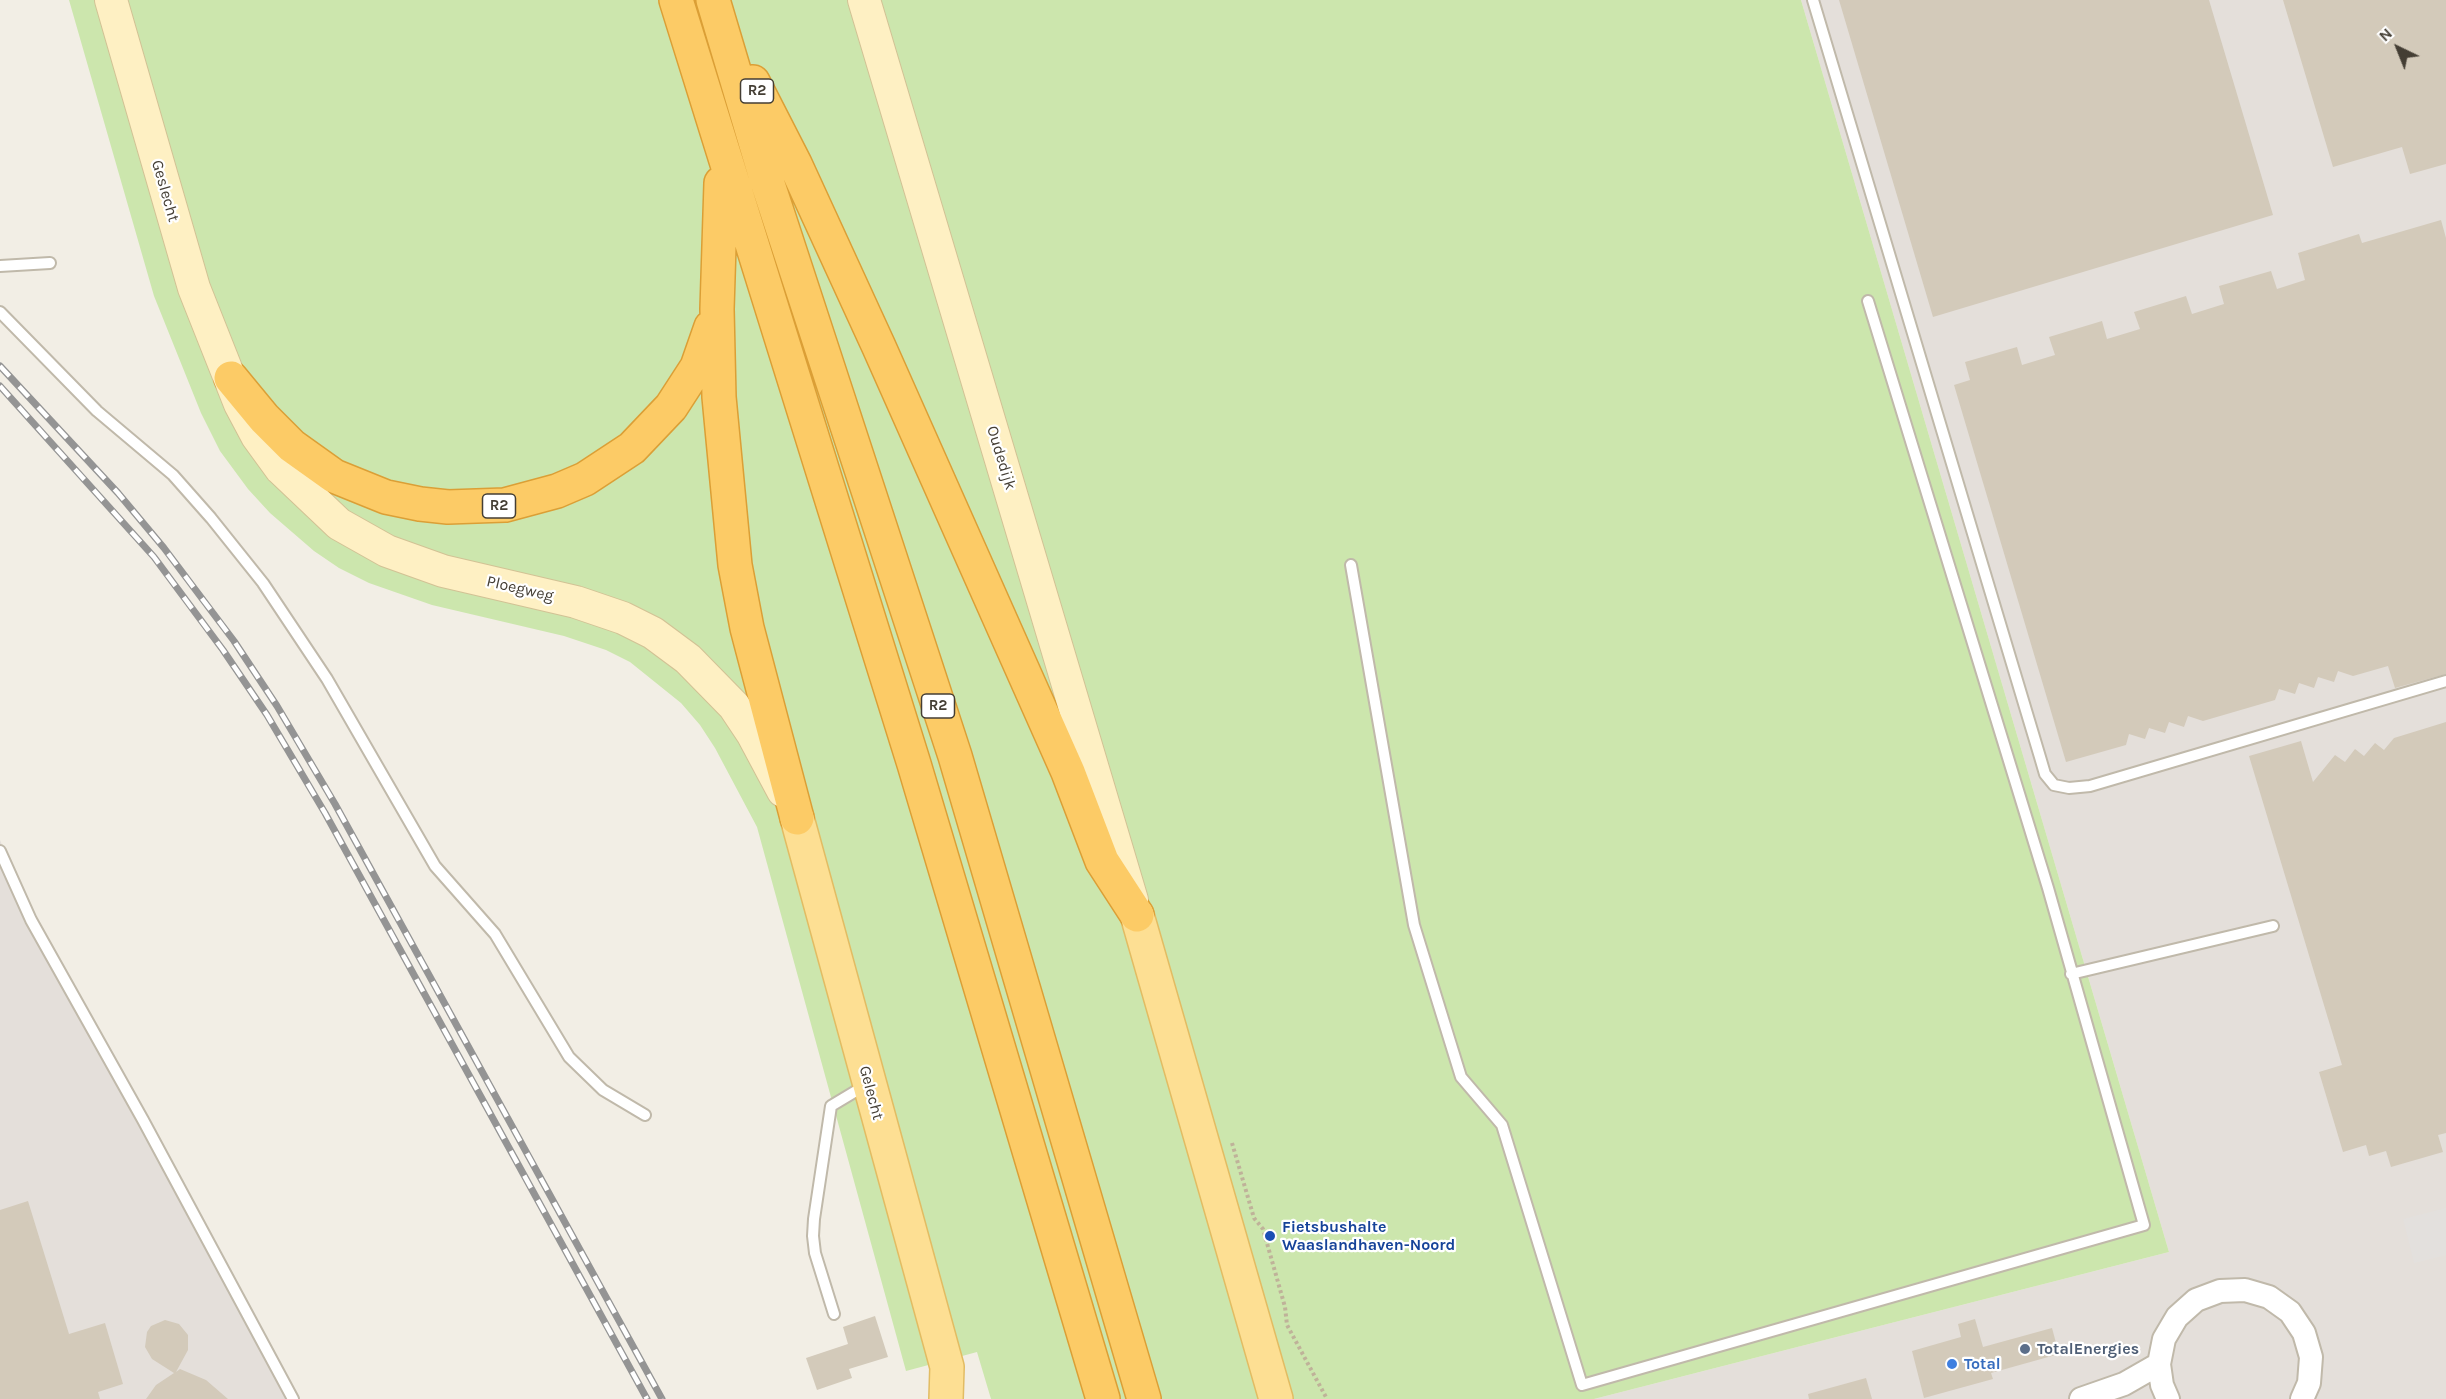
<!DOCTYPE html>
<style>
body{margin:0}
#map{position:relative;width:2446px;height:1399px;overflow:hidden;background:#f2eee5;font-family:Karla,sans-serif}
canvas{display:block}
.north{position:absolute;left:2368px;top:18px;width:60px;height:60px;-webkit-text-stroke:4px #fff;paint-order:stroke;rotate:317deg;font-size:16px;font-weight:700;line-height:24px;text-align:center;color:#443e34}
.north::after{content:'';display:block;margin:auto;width:21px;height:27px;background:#443e34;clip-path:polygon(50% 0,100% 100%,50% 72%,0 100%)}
</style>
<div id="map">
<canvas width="2446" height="1399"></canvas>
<div class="north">N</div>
</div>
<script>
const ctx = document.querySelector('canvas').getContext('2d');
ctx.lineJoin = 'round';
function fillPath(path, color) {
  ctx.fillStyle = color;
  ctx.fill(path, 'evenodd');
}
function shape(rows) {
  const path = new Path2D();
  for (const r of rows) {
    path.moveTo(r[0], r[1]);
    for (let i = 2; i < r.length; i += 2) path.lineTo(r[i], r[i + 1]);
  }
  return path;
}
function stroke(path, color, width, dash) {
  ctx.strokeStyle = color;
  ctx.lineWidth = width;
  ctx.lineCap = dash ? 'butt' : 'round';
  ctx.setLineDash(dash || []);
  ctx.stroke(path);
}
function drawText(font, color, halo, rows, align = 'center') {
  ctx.font = font + ' Karla,sans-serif';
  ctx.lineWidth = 4.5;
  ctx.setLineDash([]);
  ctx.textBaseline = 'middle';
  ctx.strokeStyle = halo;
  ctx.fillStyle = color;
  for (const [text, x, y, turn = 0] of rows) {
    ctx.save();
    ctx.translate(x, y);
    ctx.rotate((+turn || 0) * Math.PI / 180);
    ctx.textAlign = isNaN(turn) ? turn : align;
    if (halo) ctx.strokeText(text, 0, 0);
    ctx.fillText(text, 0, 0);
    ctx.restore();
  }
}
const industrial = shape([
 [1801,0,2446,0,2446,1399,1594,1399,2169,1252],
 [0,840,23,899,297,1399,0,1399]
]);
const green = shape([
 [69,0,1801,0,2169,1252,1594,1399,991,1399,977,1352,906,1371,757,827,715,748,700,725,681,703,630,662,606,650,564,636,432,605,369,583,339,568,314,551,270,513,248,489,220,451,201,413,154,296]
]);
const parking = shape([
 [2446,1208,2446,1255,2414,1263,2403,1219]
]);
const building = shape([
 [1839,0,2209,0,2273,215,1933,317],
 [2283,0,2446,0,2446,164,2410,174,2402,147,2333,167],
 [2441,220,2446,238,2446,674,2395,688,2388,666,2353,676,2338,671,2334,682,2318,677,2314,688,2299,683,2295,694,2279,689,2275,700,2203,721,2188,716,2184,727,2169,722,2165,733,2149,728,2145,739,2129,734,2126,745,2066,762,1954,385,1970,380,1965,362,2017,347,2022,365,2055,355,2049,337,2102,321,2107,339,2140,329,2134,312,2186,296,2192,314,2224,304,2219,286,2271,271,2277,289,2305,280,2298,253,2359,234,2362,243],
 [2446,722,2446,1133,2438,1135,2443,1152,2391,1167,2386,1151,2369,1156,2366,1145,2343,1152,2319,1072,2342,1065,2249,756,2301,741,2313,782,2335,755,2345,762,2355,749,2364,756,2375,743,2384,750,2394,738],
 [28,1201,69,1334,105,1323,123,1384,98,1392,100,1399,0,1399,0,1210],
 [875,1316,888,1357,849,1369,852,1378,817,1390,806,1358,848,1344,843,1327],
 [1975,1319,1983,1347,2052,1328,2059,1354,1991,1373,1993,1379,1924,1398,1912,1351,1961,1337,1958,1324],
 [165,1320,179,1324,188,1335,188,1350,176,1372,180,1369,206,1380,228,1399,146,1399,156,1385,174,1373,152,1359,145,1347,147,1332,151,1326],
 [1866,1378,1872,1399,1809,1399,1808,1394]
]);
const path = shape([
 [1232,1143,1254,1218,1263,1229,1285,1307,1287,1325,1327,1399]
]);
const lane = shape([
 [1813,0,2040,757,2045,774,2054,785,2069,788,2090,786,2446,681],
 [0,266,50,263],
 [0,312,97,411,173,475,211,518,263,583,327,679,435,866,495,934,569,1057,603,1090,645,1115],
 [1351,565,1414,925,1461,1077,1502,1125,1582,1385,2144,1225,2048,888,1868,301],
 [0,851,31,920,143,1120,293,1399],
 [2071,974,2273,926],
 [834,1314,815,1253,813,1236,814,1219,831,1106,866,1085]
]);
const street = shape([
 [2081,1399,2124,1384,2159,1364],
 [2168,1399,2162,1385,2159,1364,2164,1339,2177,1317,2196,1300,2220,1291,2245,1290,2269,1297,2290,1312,2304,1333,2311,1357,2309,1383,2302,1399]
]);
const secondary = shape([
 [111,0,194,288,240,404,257,436,281,469,339,524,387,551,443,571,576,602,623,618,653,633,688,659,734,706,752,733,783,791],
 [864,0,1132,900]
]);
const primary = shape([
 [797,818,947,1367,946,1399],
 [1137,915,1276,1399]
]);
const highway = shape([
 [676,0,914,764,1103,1399],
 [713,0,766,178,955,756,1144,1399],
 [753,82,795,164,879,347,1068,772,1102,861,1137,915],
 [721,183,717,309,719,397,735,565,747,628,797,818],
 [231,378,264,418,292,446,334,476,386,497,420,504,448,507,505,505,557,491,585,479,632,448,671,407,697,367,711,327]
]);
const rail = shape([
 [0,366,118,493,164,548,234,641,277,706,335,804,662,1399],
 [0,386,154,557,223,650,267,715,325,813,647,1399]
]);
const markers = [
 [1270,1236,6,"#1a4fb4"],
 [2025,1349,6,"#5c6f8a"],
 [1952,1364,6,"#3f7fe0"]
];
const shields = [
 [757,91,33],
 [499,506,33],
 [938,706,33]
];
const shieldNames = [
 ["R2",757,91],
 ["R2",499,506],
 ["R2",938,706]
];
const streetNames = [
 ["Geslecht",165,191,74],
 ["Oudedijk",1001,458,73],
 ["Ploegweg",520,589,13],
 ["Gelecht",871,1093,75]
];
const transitNames = [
 ["Fietsbushalte",1282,1227],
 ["Waaslandhaven-Noord",1282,1245]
];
const serviceNames = [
 ["TotalEnergies",2037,1349]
];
const shopNames = [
 ["Total",1964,1364]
];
fillPath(industrial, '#e4dfda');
fillPath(green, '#cce6ad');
fillPath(parking, '#e3e0dd');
fillPath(building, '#d3caba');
stroke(lane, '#c0b9aa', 14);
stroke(street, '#c0b9aa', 26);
stroke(secondary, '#d2c295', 34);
stroke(primary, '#e2bc63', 36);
stroke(highway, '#db9f36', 36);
stroke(path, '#bfb299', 4, [3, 3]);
stroke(lane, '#fff', 10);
stroke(street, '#fff', 22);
stroke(secondary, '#fef0c3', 32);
stroke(primary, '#fddf93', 33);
stroke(highway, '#fccb66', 33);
stroke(rail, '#949494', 7);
stroke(rail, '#fff', 4.5, [14]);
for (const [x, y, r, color] of markers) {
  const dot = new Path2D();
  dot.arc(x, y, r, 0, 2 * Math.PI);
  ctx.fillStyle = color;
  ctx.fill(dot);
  stroke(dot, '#fff', 2);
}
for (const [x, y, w] of shields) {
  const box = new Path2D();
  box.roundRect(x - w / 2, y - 12, w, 24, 4.5);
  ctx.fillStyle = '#fff';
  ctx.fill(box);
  stroke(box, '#443e34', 1.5);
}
drawText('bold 15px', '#443e34', null, shieldNames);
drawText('16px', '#443e34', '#fff', streetNames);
drawText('bold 16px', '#164399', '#fff', transitNames, 'left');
drawText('bold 16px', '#4e5e75', '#fff', serviceNames, 'left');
drawText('bold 16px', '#366cbe', '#fff', shopNames, 'left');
</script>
